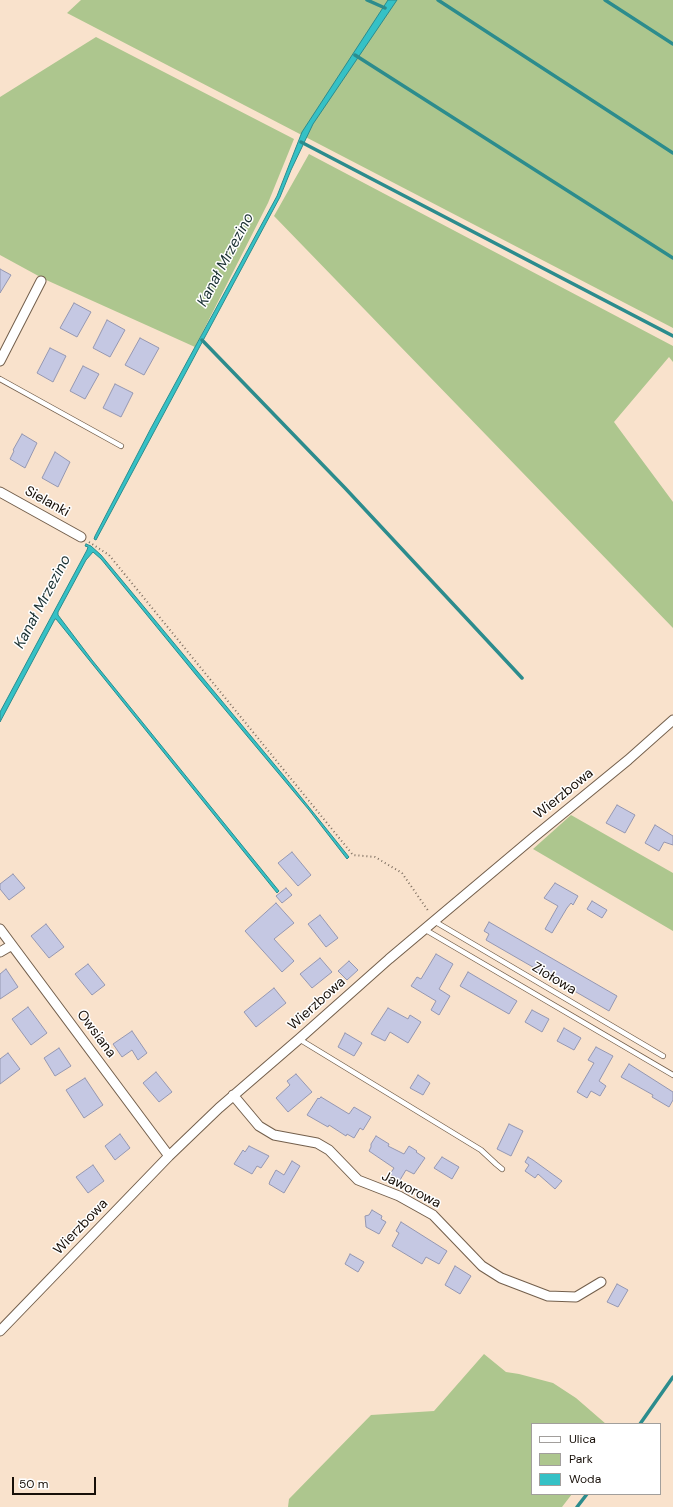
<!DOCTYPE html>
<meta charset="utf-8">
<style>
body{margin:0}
#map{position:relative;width:673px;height:1507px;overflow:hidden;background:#f9e2cc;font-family:"DM Sans",sans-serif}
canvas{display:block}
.legend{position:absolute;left:531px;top:1423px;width:130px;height:72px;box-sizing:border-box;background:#fff;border:1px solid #a29f9c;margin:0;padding:5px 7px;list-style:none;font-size:12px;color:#170f08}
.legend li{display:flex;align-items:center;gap:8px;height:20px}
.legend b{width:20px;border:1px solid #a29f9c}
.scale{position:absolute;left:12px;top:1477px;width:84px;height:18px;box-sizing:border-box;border:2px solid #170f08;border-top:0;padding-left:5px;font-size:12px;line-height:14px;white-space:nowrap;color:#170f08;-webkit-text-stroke:3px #fff;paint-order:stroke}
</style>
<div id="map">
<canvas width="673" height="1507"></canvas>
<ul class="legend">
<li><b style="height:5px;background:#fff"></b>Ulica</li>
<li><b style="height:11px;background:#adc68e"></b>Park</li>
<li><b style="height:11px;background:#35c1c6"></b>Woda</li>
</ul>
<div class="scale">50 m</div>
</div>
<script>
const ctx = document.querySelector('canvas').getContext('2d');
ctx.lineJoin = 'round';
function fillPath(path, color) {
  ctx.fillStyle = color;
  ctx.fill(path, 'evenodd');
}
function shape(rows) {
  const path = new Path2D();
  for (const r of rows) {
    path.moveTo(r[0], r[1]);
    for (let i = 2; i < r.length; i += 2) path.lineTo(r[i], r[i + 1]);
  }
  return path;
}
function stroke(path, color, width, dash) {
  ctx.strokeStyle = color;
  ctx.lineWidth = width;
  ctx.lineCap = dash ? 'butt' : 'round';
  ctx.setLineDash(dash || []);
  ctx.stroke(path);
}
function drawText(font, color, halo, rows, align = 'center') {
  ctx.font = font + ' "DM Sans",sans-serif';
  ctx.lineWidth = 3;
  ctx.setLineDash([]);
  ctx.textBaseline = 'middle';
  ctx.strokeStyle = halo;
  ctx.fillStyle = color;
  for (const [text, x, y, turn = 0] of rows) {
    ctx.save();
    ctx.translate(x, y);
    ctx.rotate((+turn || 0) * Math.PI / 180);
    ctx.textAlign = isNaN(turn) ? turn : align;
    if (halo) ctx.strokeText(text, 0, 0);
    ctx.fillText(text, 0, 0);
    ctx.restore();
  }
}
const green = shape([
 [81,0,673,0,673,328,67,13],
 [96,37,294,139,268,203,195,347,44,279,0,255,0,97],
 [309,154,673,346,673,362,669,357,614,422,673,502,673,628,274,216],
 [571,815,673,873,673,931,533,849],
 [484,1354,506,1372,519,1374,553,1383,576,1398,606,1424,532,1424,532,1494,572,1494,562,1507,288,1507,289,1499,371,1415,434,1411]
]);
const water = shape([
 [388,0,397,0,313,124,291,170,280,197,96,540,94,539,95,536,151,428,277,196,302,132,388,0],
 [86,544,91,546,101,555,284,776,349,857,347,859,309,810,196,675,101,559,93,552,86,560,58,612,58,615,92,660,279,891,277,893,56,619,55,619,0,722,0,712,87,550,88,547,85,546,86,544]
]);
const stream = shape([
 [367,0,385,8],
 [438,0,673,153],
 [605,0,673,44],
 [355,55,673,258],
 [301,142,673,336],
 [202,340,345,488,522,678],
 [640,1424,673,1377],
 [577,1507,587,1494]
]);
const building = shape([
 [0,269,11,275,0,293,0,269],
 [74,303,91,312,77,337,60,328,74,303],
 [107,320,125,330,110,357,93,348,107,320],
 [140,338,159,348,144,375,125,365,140,338],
 [50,348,66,356,53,382,37,373,50,348],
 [83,366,99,374,85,399,70,391,83,366],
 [115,384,133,393,121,417,103,408,115,384],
 [22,434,37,443,25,468,10,459,14,451,13,450,22,434],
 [55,452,70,462,58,487,42,478,55,452],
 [617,805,635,815,625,833,606,823,617,805],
 [655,825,673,836,673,845,664,842,659,851,645,843,655,825],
 [292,852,311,875,298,886,278,863,292,852],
 [13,874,25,888,9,900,0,889,0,884,13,874],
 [555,883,578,896,573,905,571,903,567,908,552,933,545,929,558,906,544,898,555,883],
 [286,888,292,895,282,903,276,896,286,888],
 [592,901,607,910,602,918,587,909,592,901],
 [276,903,294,923,274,939,294,961,282,972,245,931,276,903],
 [320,915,338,938,326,947,308,924,320,915],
 [489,922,617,996,609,1011,486,940,489,934,484,931,489,922],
 [46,924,64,947,49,958,31,936,46,924],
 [436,954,453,964,439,989,450,996,439,1015,431,1010,436,1001,411,986,417,977,421,979,436,954],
 [320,958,332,972,312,988,300,974,320,958],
 [349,961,358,970,347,980,338,971,349,961],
 [88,964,105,985,92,995,75,974,88,964],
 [6,969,18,987,0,999,0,974,6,969],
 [468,972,517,1001,509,1014,460,986,468,972],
 [274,988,286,1003,256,1027,244,1012,274,988],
 [28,1007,47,1033,31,1045,12,1019,28,1007],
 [388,1008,408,1019,410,1015,421,1022,408,1043,390,1032,385,1041,371,1034,388,1008],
 [532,1010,549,1019,542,1032,525,1022,532,1010],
 [564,1028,581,1038,574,1050,557,1041,564,1028],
 [132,1031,147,1053,138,1060,132,1050,122,1057,113,1044,132,1031],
 [345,1033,362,1043,354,1056,338,1047,345,1033],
 [596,1047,613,1056,599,1081,606,1086,600,1096,591,1091,587,1098,577,1092,594,1063,588,1060,596,1047],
 [59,1048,71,1066,55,1076,44,1058,59,1048],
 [8,1053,20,1069,0,1084,0,1059,8,1053],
 [629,1064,673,1092,673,1100,669,1107,652,1097,653,1095,621,1077,629,1064],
 [156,1072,172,1092,159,1102,143,1083,156,1072],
 [296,1074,312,1092,288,1112,276,1098,290,1085,287,1081,296,1074],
 [418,1075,430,1083,423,1095,410,1088,418,1075],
 [85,1078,103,1105,84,1118,66,1090,85,1078],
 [321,1097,349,1114,354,1107,371,1117,363,1130,360,1128,354,1138,347,1134,346,1136,329,1125,328,1127,307,1115,318,1098,319,1099,321,1097],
 [509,1124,523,1131,511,1156,497,1149,509,1124],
 [120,1134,130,1148,115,1160,105,1146,120,1134],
 [376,1136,389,1144,388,1146,404,1154,409,1146,417,1151,416,1152,425,1158,414,1174,406,1170,400,1180,390,1174,394,1168,369,1151,371,1147,371,1144,376,1136],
 [249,1146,269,1156,261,1168,257,1166,252,1174,234,1164,243,1150,245,1152,249,1146],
 [442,1157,459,1167,452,1179,434,1168,442,1157],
 [528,1157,533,1160,562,1181,555,1189,538,1174,535,1178,525,1171,529,1165,525,1162,528,1157],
 [292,1161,300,1166,284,1193,269,1184,270,1181,276,1170,284,1175,292,1161],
 [93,1165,104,1181,88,1193,76,1177,93,1165],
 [372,1210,382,1216,381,1219,386,1222,379,1234,366,1227,365,1216,369,1215,372,1210],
 [401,1222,447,1251,439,1264,426,1257,422,1264,392,1246,399,1233,396,1231,401,1222],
 [350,1254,364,1262,358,1272,345,1264,350,1254],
 [455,1266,471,1276,460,1294,445,1285,455,1266],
 [617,1284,628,1290,618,1307,607,1302,617,1284]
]);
const path = shape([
 [89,542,109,555,353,855,375,857,402,873,429,912]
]);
const service = shape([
 [0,379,121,446],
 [434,921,663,1056],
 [424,929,673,1075],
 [299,1039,481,1150,496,1164,502,1169]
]);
const minor = shape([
 [0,361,41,281],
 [0,492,81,537],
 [0,929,169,1156],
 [0,952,12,945],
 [233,1095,259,1126,274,1135,317,1143,329,1150,358,1180,399,1196,433,1215,482,1266,501,1278,548,1296,576,1297,601,1282],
 [0,1331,169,1156,219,1108,299,1039,389,959,534,837,628,760,673,720]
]);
const streetNames = [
 ["Sielanki",47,502,29],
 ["Wierzbowa",564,794,-39],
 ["Ziołowa",554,979,31],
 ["Wierzbowa",317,1004,-42],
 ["Owsiana",96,1034,53],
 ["Jaworowa",411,1190,27],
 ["Wierzbowa",81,1227,-46]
];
const waterNames = [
 ["Kanał Mrzezino",226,260,-62],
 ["Kanał Mrzezino",43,602,-62]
];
fillPath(green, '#adc68e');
fillPath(water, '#35c1c6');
stroke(water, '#2c8c8d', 1);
stroke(stream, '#2c8c8d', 3.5);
fillPath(building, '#c5c8e3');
stroke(building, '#9597b1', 1);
stroke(service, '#735f4c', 6);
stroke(minor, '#735f4c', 11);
stroke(path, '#7e6f61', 2, [1, 3]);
stroke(service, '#fff', 4.5);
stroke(minor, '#fff', 9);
drawText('14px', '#170f08', '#fff', streetNames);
drawText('italic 15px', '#1a3132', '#fff', waterNames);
</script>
